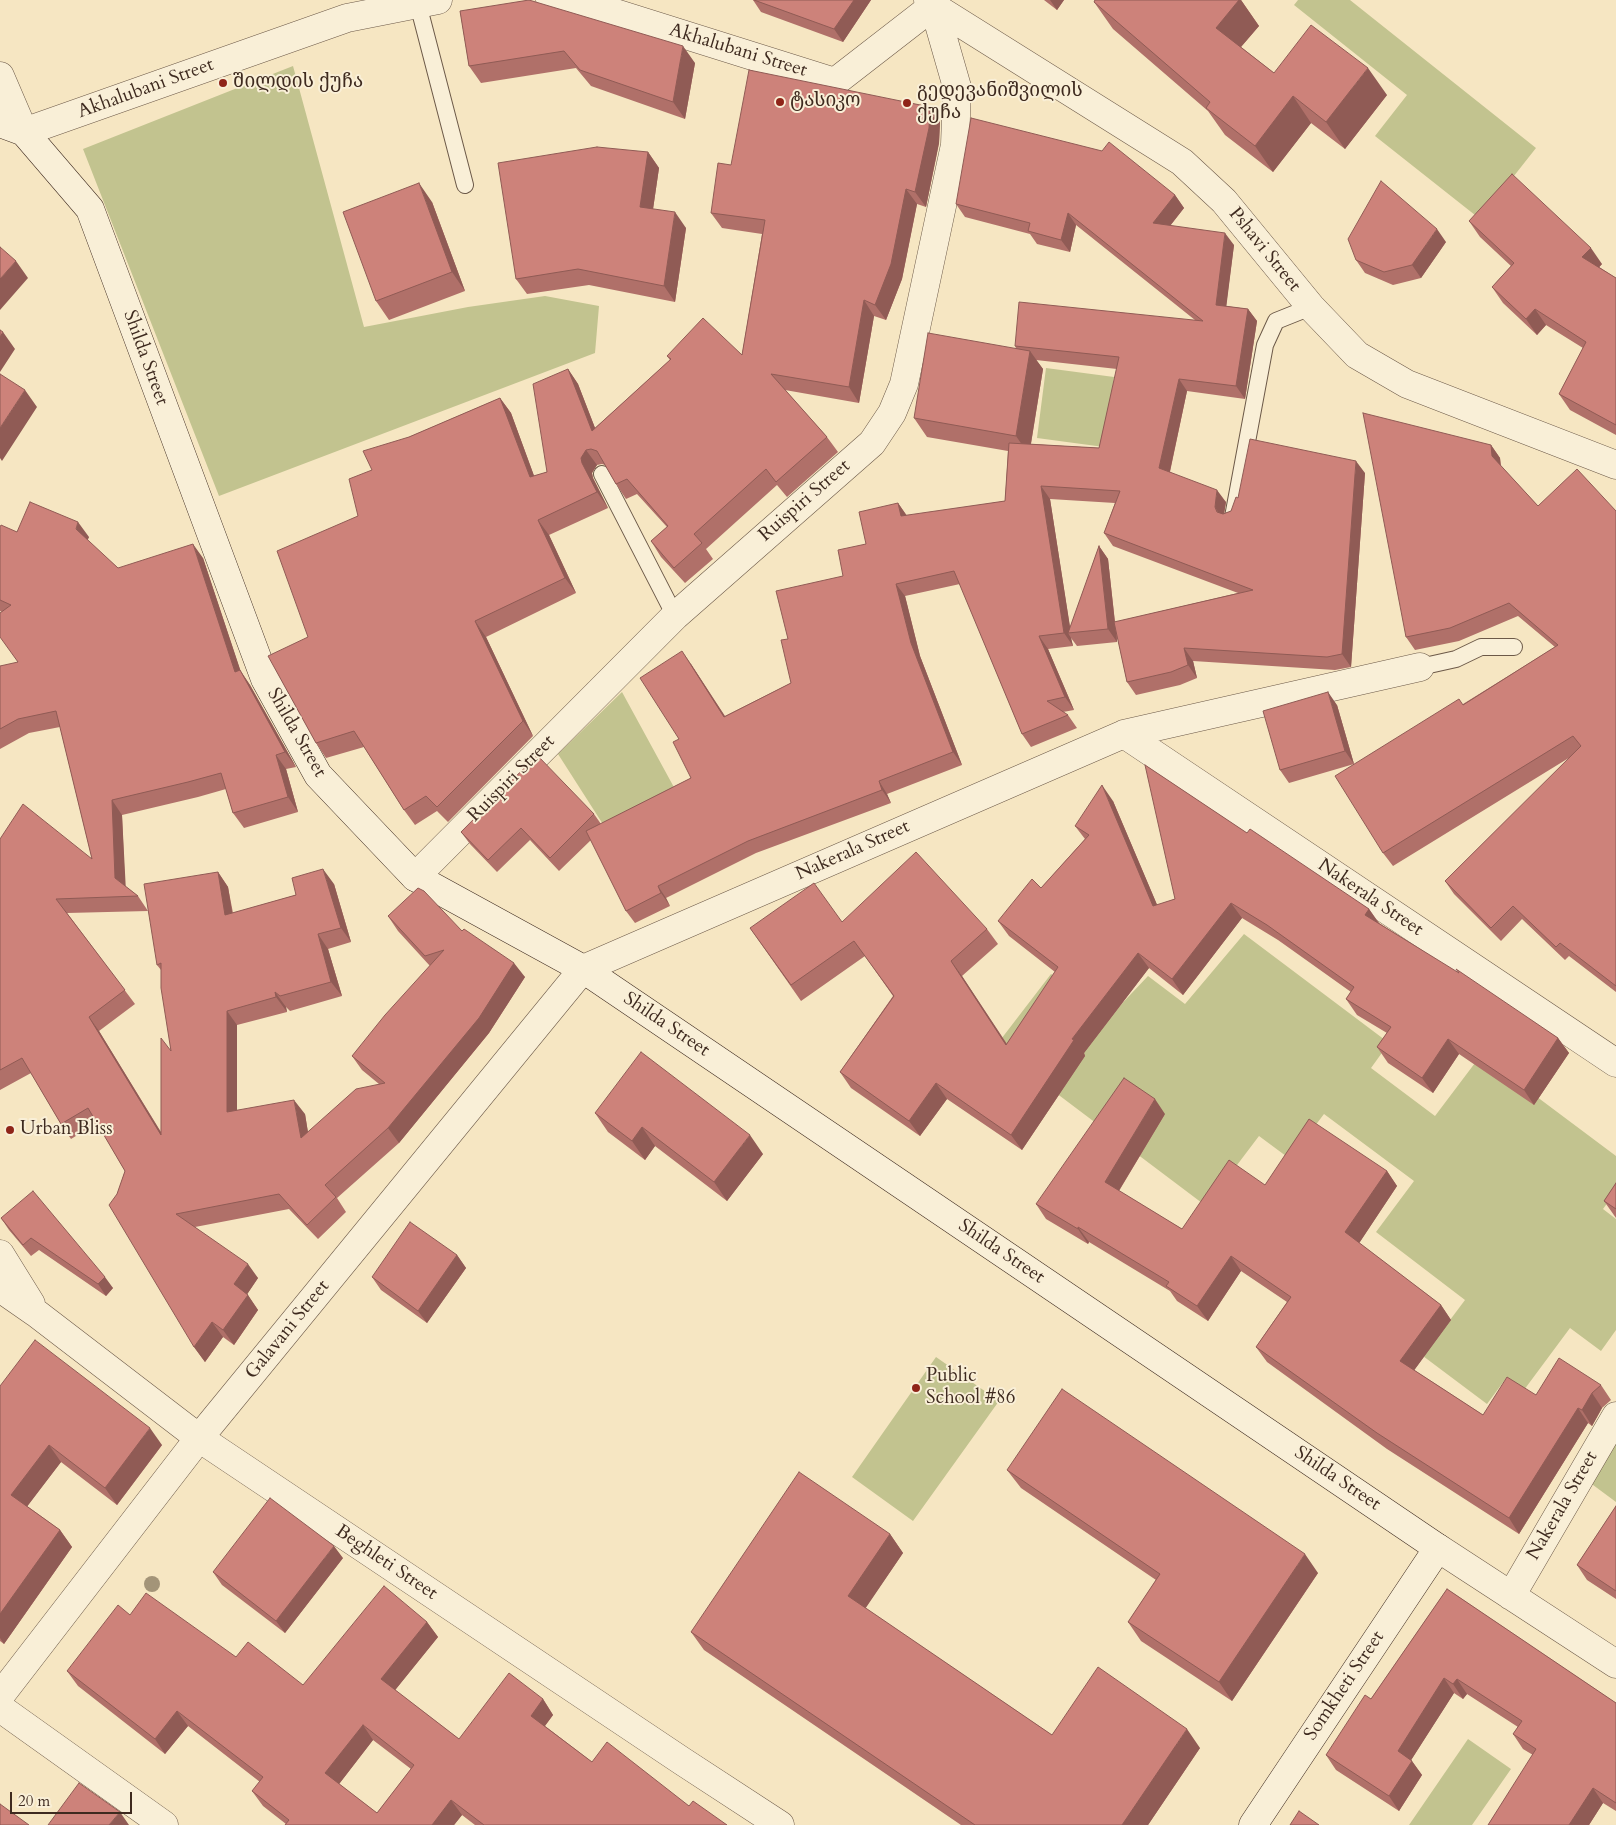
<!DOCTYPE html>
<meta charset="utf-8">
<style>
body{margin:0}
#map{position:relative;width:1616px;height:1825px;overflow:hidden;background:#f6e6c2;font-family:Cardo,serif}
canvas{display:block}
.scale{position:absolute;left:10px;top:1792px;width:122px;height:22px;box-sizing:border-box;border:2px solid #3e2a1f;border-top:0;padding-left:6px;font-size:15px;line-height:18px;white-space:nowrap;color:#3e2a1f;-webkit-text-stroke:4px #f9efd7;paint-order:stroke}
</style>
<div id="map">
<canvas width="1616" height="1825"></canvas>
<div class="scale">20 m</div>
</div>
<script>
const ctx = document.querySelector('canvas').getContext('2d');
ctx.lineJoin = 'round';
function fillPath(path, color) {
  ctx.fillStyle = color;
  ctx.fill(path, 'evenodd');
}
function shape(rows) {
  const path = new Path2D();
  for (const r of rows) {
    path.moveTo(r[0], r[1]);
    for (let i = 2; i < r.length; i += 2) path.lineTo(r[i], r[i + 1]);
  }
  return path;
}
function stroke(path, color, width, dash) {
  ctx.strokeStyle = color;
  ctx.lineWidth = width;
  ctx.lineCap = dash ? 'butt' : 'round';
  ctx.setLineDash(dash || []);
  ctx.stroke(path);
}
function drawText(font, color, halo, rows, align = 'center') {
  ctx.font = font + ' Cardo,"Noto Serif Georgian",serif';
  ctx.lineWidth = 4;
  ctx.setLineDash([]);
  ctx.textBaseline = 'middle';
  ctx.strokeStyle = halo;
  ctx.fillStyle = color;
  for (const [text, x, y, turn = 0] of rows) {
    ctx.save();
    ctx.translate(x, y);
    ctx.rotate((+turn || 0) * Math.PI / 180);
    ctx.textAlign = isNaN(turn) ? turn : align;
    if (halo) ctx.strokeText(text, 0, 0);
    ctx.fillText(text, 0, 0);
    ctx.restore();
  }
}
const green = shape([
 [1298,0,1350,0,1536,148,1480,219,1375,136,1407,95,1294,5],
 [293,66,364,327,468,307,545,296,599,306,595,353,219,496,83,149],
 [1046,368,1114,377,1104,447,1037,438],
 [622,692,676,791,606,829,558,754],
 [1244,934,1389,1043,1371,1068,1435,1116,1481,1055,1616,1156,1616,1191,1603,1209,1616,1219,1616,1330,1601,1351,1570,1328,1524,1390,1507,1377,1487,1404,1423,1356,1465,1300,1376,1232,1414,1181,1324,1114,1290,1159,1259,1136,1206,1206,995,1047,1051,974,1113,1013,1148,976,1185,1004],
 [936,1357,999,1401,913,1521,852,1477],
 [1616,1435,1616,1502,1589,1482],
 [1468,1739,1511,1769,1472,1825,1409,1825]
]);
const lane = shape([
 [418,4,465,185],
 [602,474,675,616],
 [1233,517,1265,345,1276,321,1311,307],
 [1420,667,1456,659,1481,647,1514,647]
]);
const street = shape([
 [550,0,596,7,835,82,933,6],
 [928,0,933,6,1182,162,1224,201,1311,307,1357,355,1407,384,1616,465],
 [0,76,24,132,347,18,438,0],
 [1124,734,1616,1063],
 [415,877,675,616,872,443,892,413,904,384,955,145,957,87,932,0],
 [0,1254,31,1304],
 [0,1288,36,1313,199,1438,682,1761,780,1825],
 [1438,1548,1616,1664],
 [1511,1596,1616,1416],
 [0,1696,199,1438,583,969,1124,734,1420,667],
 [0,1708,164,1825]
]);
const secondary = shape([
 [0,123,24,132,90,209,265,679,318,775,415,877,583,969,1438,1548,1253,1825]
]);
const trees = [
 [152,1584]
];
const wall = shape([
 [753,0,871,0,843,42,761,12],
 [1044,0,1064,0,1057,10],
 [1095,0,1241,0,1259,26,1241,47,1274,73,1387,95,1345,149,1311,123,1273,172,1225,135,1208,111,1113,29,1094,2],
 [460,11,695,63,685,119,591,86,576,68,481,83,469,66],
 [930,107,940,122,939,143,926,207,917,204,902,279,886,320,874,316,859,403,785,390,827,437,838,452,787,497,777,485,706,549,713,559,685,583,661,557,651,541,667,527,637,494,626,499,616,484,605,465,602,464,597,465,592,473,593,478,608,508,549,535,576,593,486,637,533,736,448,822,437,811,415,825,404,810,364,747,326,758,316,743,308,637,358,516,372,470,409,437,500,398,511,413,534,476,547,472,568,369,578,384,595,428,670,360,667,356,742,355,762,234,722,228,711,213,731,165],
 [648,152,659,168,653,209,686,228,675,302,589,285,527,294,516,279],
 [1175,195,1184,208,1170,226,1234,245,1226,306,1248,309,1257,321,1245,399,1187,391,1170,472,1226,502,1224,514,1231,511,1238,498,1365,473,1351,667,1335,670,1193,661,1197,678,1180,685,1136,695,1127,682,1117,635,1117,642,1077,646,1071,638,1073,646,1048,649,1074,710,1063,712,1068,715,1077,728,1031,747,1022,734,960,584,905,596,920,656,962,765,887,794,891,803,756,853,666,898,670,906,635,923,626,911,591,840,559,871,530,840,497,872,470,844,461,832,594,814,601,824,691,778,679,739,691,664,725,716,791,683,788,639,843,576,866,544,898,503,907,516,1005,501,1008,451,927,437,914,418,1016,348,1015,346,1195,320,1076,225,1070,252,1037,244,1030,234,965,217,956,204],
 [1036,360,1117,369,1099,448,1031,444,1043,369],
 [1050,499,1115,503,1104,533,1113,546,1238,593,1115,622,1108,559,1099,546,1070,628],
 [432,202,465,291,389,320,376,301],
 [1469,221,1602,264,1599,267,1616,278,1616,435,1570,410,1559,394,1583,348,1546,325,1537,335,1503,303,1492,287,1511,266,1480,237],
 [1446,242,1421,278,1393,285,1365,273,1356,260],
 [1491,445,1500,458,1501,466,1538,506,1616,511,1616,992,1569,956,1565,960,1522,919,1501,941,1454,894,1445,881,1572,756,1393,866,1383,853,1463,704,1555,647,1518,616,1459,641,1415,650,1406,637],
 [0,527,17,532,89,537,87,540,118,568,203,558,240,670,250,685,296,767,286,769,298,812,244,828,233,813,226,789,198,797,122,815,125,886,138,896,148,911,67,913,135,1004,99,1031,161,1132,171,1051,161,970,157,965,218,872,228,887,233,913,334,884,351,942,328,949,342,996,290,1011,286,1007,287,1012,237,1025,237,1110,305,1114,308,1132,379,1084,362,1070,352,1056,430,966,398,931,388,916,462,931,525,977,489,1033,399,1143,337,1198,346,1212,318,1239,289,1209,195,1227,258,1278,247,1294,258,1310,234,1345,223,1337,205,1362,194,1347,117,1194,125,1171,97,1123,71,1139,61,1124,31,1073,0,1090,0,839,92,859,60,727,29,733,0,749,0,666,18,663,2,612,0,611],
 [1337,705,1354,764,1289,783,1280,770],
 [1113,801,1157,905,1175,899,1247,833,1369,909,1379,923,1558,1038,1569,1053,1534,1105,1459,1054,1433,1093,1388,1063,1377,1047,1387,1033,1357,1015,1346,999,1351,992,1278,940,1242,918,1183,995,1149,968,1084,1053,1085,1056,1022,1150,947,1099,920,1136,851,1088,840,1072,893,996,865,956,801,1001,750,928,842,922,987,929,998,944,962,976,1007,1044,1055,972,1009,936,998,921,1041,888,1085,839,1075,826],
 [595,1113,763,1154,727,1201,655,1146,645,1160,608,1132],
 [1165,1114,1119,1191,1182,1229,1265,1185,1387,1171,1397,1186,1359,1243,1441,1305,1451,1320,1414,1370,1483,1415,1536,1395,1601,1385,1611,1400,1602,1408,1592,1426,1588,1423,1519,1534,1387,1449,1267,1362,1256,1347,1287,1302,1241,1271,1208,1321,1177,1301,1170,1291,1089,1242,1088,1244,1046,1219,1036,1204],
 [1616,1183,1616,1218,1604,1201],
 [1,1218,113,1288,106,1296,39,1250,31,1256,9,1230],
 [457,1255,466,1268,427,1323,381,1290,372,1277],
 [0,1386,162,1445,117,1505,61,1462,27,1506,60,1530,72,1547,4,1644,0,1641],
 [1007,1470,1318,1573,1232,1701,1141,1641,1128,1622,1156,1580,1021,1488],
 [1616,1506,1616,1599,1587,1580,1577,1565],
 [890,1534,903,1553,865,1608,1052,1735,1200,1748,1148,1825,961,1825,704,1650,691,1632],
 [343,1558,285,1633,222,1585,213,1572],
 [1447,1589,1616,1703,1616,1811,1603,1803,1589,1825,1488,1825,1533,1755,1523,1749,1513,1734,1518,1727,1467,1694,1463,1699,1454,1693,1411,1760,1422,1775,1399,1811,1336,1770,1326,1755,1371,1699],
 [130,1615,236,1657,303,1685,427,1622,438,1637,395,1690,459,1739,543,1699,553,1715,545,1726,592,1762,689,1806,727,1825,475,1825,462,1815,454,1825,285,1825,286,1824,263,1806,252,1791,260,1782,188,1726,165,1754,78,1686,67,1671],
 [373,1740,411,1769,377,1813,339,1784]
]);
const shadedWall = shape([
 [854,0,871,0,843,42,834,29],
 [1050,0,1064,0,1057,10],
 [1239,0,1241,0,1259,26,1234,55,1216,28],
 [683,46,695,63,685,119,673,102],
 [1368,68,1387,95,1345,149,1326,122],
 [1293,96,1311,123,1273,172,1255,146],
 [930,107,940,122,939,143,926,207,915,192],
 [648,152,659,168,651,223,640,207],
 [419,183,432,202,465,291,452,272],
 [906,189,917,204,902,279,886,320,875,305],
 [1175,195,1184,208,1162,236,1153,223],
 [675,212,686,228,675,302,664,286],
 [1068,213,1076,225,1070,252,1061,240],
 [1437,229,1446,242,1421,278,1412,265],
 [1225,233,1234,245,1225,317,1216,305],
 [1591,248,1602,264,1594,273,1582,257],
 [16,261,28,278,0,310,0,279],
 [864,300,874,316,859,403,849,387],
 [1248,309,1257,321,1245,399,1236,386],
 [1535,309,1546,325,1537,335,1526,319],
 [3,332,15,349,0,372,0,337],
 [1030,351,1043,369,1029,455,1016,436],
 [568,369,578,384,602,446,592,431],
 [1179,379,1187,391,1168,480,1159,468],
 [25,390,37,407,2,461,0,458,0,428],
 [500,398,511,413,540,492,530,477],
 [1491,445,1500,458,1501,469,1492,456],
 [586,450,597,465,592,473,593,478,608,508,597,492,582,463,581,458],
 [1356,461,1365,473,1351,667,1342,654],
 [1041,486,1050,499,1071,633,1068,633,1071,638,1073,646,1064,633],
 [1217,490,1226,502,1223,520,1215,507],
 [898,503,907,516,901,516],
 [538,520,549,535,576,593,565,578],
 [78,522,89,537,86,544,76,529],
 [193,544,203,558,246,687,235,672],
 [1099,546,1108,559,1117,642,1108,629],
 [896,584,905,596,920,656,962,765,953,752,911,643],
 [475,621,486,637,533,736,523,721],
 [1039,636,1048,649,1074,710,1065,697],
 [1184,648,1193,661,1197,678,1188,665],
 [682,651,691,664,733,729,724,717],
 [240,670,250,685,296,767,285,752],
 [1328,692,1337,705,1354,764,1345,751],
 [276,755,286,769,298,812,288,797],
 [879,781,887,794,891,803,882,790],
 [1102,785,1113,801,1164,921,1153,906],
 [112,800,122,815,126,892,115,878],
 [323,869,334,884,351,942,341,928],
 [218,872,228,887,235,930,225,915],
 [658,886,666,898,670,906,661,893],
 [1231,903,1242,918,1183,995,1172,979],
 [1369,909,1380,925,1365,915],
 [318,934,328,949,342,996,331,982],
 [1138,953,1149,968,1084,1053,1085,1056,1022,1150,1011,1135,1072,1039],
 [951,961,962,976,1017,1060,1006,1045],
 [514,963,525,977,489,1033,399,1143,388,1128],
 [275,992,286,1007,287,1012,276,997],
 [227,1011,237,1025,237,1127,227,1112],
 [89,1017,99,1031,171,1149,161,1135],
 [1558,1038,1569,1053,1534,1105,1524,1090],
 [1448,1039,1459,1054,1433,1093,1422,1078],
 [936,1083,947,1099,920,1136,909,1121],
 [1155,1099,1165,1114,1115,1197,1105,1182],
 [294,1100,305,1114,311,1152,301,1138],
 [642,1127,655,1146,645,1160,632,1141],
 [750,1135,763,1154,727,1201,714,1182],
 [1387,1171,1397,1186,1356,1248,1345,1232],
 [1078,1227,1089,1242,1088,1244,1078,1229],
 [457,1255,466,1268,427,1323,418,1311],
 [1231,1256,1241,1271,1208,1321,1197,1306],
 [248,1264,258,1278,244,1299,234,1284],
 [105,1277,113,1288,106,1296,98,1284],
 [248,1295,258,1310,234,1345,223,1330],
 [1441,1305,1451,1320,1410,1376,1400,1361],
 [212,1322,223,1337,205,1362,194,1347],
 [1592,1393,1602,1408,1592,1426,1582,1410],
 [1578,1408,1588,1423,1519,1534,1509,1518],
 [150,1428,162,1445,117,1505,105,1488],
 [49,1445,61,1462,23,1512,11,1495],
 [60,1530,72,1547,4,1644,0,1638,0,1614],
 [890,1534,903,1553,861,1615,848,1596],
 [334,1546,343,1558,285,1633,276,1621],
 [1305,1554,1318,1573,1232,1701,1219,1682],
 [427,1622,438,1637,392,1694,381,1679],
 [1444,1678,1454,1693,1408,1765,1398,1751],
 [1457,1679,1467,1694,1463,1699,1453,1684],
 [543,1699,553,1715,541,1731,531,1716],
 [177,1711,188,1726,165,1754,155,1739],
 [363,1725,373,1740,336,1788,325,1773],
 [1187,1729,1200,1748,1148,1825,1122,1825],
 [1412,1761,1422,1775,1399,1811,1389,1796],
 [1593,1788,1603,1803,1589,1825,1569,1825],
 [451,1800,462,1815,454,1825,432,1825],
 [120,1812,129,1825,109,1825]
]);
const building = shape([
 [529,0,683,46,673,102,580,70,564,51,469,66,460,11,529,0],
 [754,0,854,0,834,29,754,0],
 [1095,0,1239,0,1216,28,1274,73,1311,25,1368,68,1326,122,1293,96,1255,146,1206,108,1210,102,1094,2,1095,0],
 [749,70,930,107,929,128,915,192,906,189,891,264,875,305,864,300,849,387,771,374,827,437,776,482,766,469,694,534,702,543,674,568,651,541,668,526,627,479,616,484,597,451,591,449,586,450,581,458,582,463,597,492,538,520,565,578,475,621,523,721,437,807,426,796,404,810,354,731,316,743,268,656,308,637,277,551,358,516,349,479,372,470,363,451,409,437,500,398,530,477,547,472,533,384,568,369,592,431,671,359,667,356,703,318,742,355,765,220,711,213,718,163,731,165,749,70],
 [971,118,1102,151,1109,142,1175,195,1153,223,1225,233,1216,305,1248,309,1236,386,1179,379,1159,468,1217,490,1215,507,1217,512,1223,514,1231,511,1236,497,1238,498,1250,439,1356,461,1342,654,1327,657,1184,648,1188,665,1171,672,1127,682,1114,622,1253,590,1104,533,1120,491,1041,486,1064,633,1039,636,1065,697,1047,701,1068,715,1022,734,954,571,896,584,911,643,953,752,879,781,882,790,748,841,658,886,661,893,626,911,586,831,691,778,673,742,679,739,640,678,682,651,724,717,791,683,781,640,788,639,776,591,843,576,838,550,866,544,859,512,898,503,901,516,1005,501,1009,443,1099,448,1119,357,1015,346,1019,302,1203,321,1068,213,1061,240,1028,231,1030,223,956,204,971,118],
 [597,147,648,152,640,207,675,212,664,286,578,269,516,279,498,163,597,147],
 [1512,174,1591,248,1582,257,1616,278,1616,425,1559,394,1586,342,1535,309,1526,319,1492,287,1514,263,1469,221,1512,174],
 [1381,181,1437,229,1412,265,1384,272,1356,260,1348,239,1381,181],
 [419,183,452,272,376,301,343,212,419,183],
 [0,247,16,261,0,279,0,247],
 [0,330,3,332,0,337,0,330],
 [928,333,1030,351,1016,436,914,418,928,333],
 [0,374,25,390,0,428,0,374],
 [1363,413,1491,445,1492,456,1538,506,1577,469,1616,511,1616,986,1560,943,1556,947,1513,906,1491,928,1445,881,1581,746,1573,736,1383,853,1335,776,1459,699,1463,705,1558,645,1509,603,1450,628,1406,637,1363,413],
 [30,502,78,522,76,529,118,568,193,544,235,672,240,670,285,752,276,755,288,797,233,813,221,773,188,782,112,800,115,878,138,896,56,899,125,990,89,1017,161,1135,161,1038,171,1051,161,988,161,963,157,965,144,884,218,872,225,915,296,895,292,878,323,869,341,928,318,934,331,982,280,996,275,992,276,997,227,1011,227,1112,294,1100,301,1138,356,1089,385,1083,352,1056,385,1015,444,950,425,956,388,916,418,888,424,891,462,931,464,929,514,963,479,1018,388,1128,325,1185,336,1197,307,1225,279,1194,176,1214,248,1264,234,1284,248,1295,223,1330,212,1322,194,1347,109,1205,117,1194,125,1171,88,1108,61,1124,22,1058,0,1070,0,839,23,804,92,859,56,711,18,719,0,729,0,666,18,662,0,637,0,613,11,605,0,600,0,527,1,525,17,532,30,502],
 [1099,546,1108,629,1068,633,1099,546],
 [1328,692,1345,751,1280,770,1263,711,1328,692],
 [537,755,594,814,550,858,521,828,488,860,461,832,537,755],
 [1145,765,1247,833,1250,829,1369,909,1365,915,1459,973,1456,969,1558,1038,1524,1090,1448,1039,1422,1078,1377,1047,1391,1027,1346,999,1354,987,1267,925,1231,903,1172,979,1138,953,1072,1039,1074,1040,1011,1135,936,1083,909,1121,840,1072,894,996,854,941,791,985,750,928,814,883,842,922,916,852,987,929,951,961,1006,1045,1058,967,998,921,1032,879,1041,888,1089,835,1075,826,1102,785,1153,906,1175,899,1145,765],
 [641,1052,750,1135,714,1182,642,1127,632,1141,595,1113,641,1052],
 [1124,1078,1155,1099,1105,1182,1182,1229,1229,1160,1265,1185,1309,1119,1387,1171,1345,1232,1441,1305,1400,1361,1483,1415,1507,1377,1536,1395,1559,1358,1601,1385,1592,1393,1582,1410,1578,1408,1509,1518,1377,1433,1256,1347,1291,1297,1231,1256,1197,1306,1166,1286,1169,1282,1078,1227,1078,1229,1036,1204,1124,1078],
 [1616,1183,1616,1209,1604,1201,1616,1183],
 [33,1191,105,1277,98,1284,31,1238,23,1245,1,1218,33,1191],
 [410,1222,457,1255,418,1311,372,1277,410,1222],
 [35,1340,150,1428,105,1488,49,1445,11,1495,60,1530,0,1614,0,1386,35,1340],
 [1062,1389,1305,1554,1219,1682,1128,1622,1160,1574,1007,1470,1062,1389],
 [799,1472,890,1534,848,1596,1052,1735,1098,1667,1187,1729,1122,1825,975,1825,691,1632,799,1472],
 [270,1498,334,1546,276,1621,213,1572,270,1498],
 [1616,1506,1616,1591,1577,1565,1616,1506],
 [384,1586,427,1622,381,1679,459,1739,509,1673,543,1699,531,1716,592,1762,607,1742,689,1806,693,1801,727,1825,484,1825,451,1800,432,1825,285,1825,289,1820,252,1791,263,1777,177,1711,155,1739,67,1671,118,1605,130,1615,146,1593,236,1657,248,1642,303,1685,384,1586],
 [363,1725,414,1765,377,1813,325,1773,363,1725],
 [1447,1589,1616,1703,1616,1803,1593,1788,1569,1825,1488,1825,1536,1749,1513,1734,1522,1721,1457,1679,1453,1684,1444,1678,1398,1751,1412,1761,1389,1796,1326,1755,1365,1695,1371,1699,1447,1589],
 [79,1783,120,1812,109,1825,48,1825,79,1783],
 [0,1804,29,1825,0,1825,0,1804],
 [1299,1811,1319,1825,1290,1825,1299,1811]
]);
const markers = [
 [223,83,5,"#8f2418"],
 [780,102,5,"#8f2418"],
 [907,103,5,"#8f2418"],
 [10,1130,5,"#8f2418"],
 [916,1388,5,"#8f2418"]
];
const streetNames = [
 ["Akhalubani Street",738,51,17],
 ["Akhalubani Street",146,89,-20],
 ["Pshavi Street",1264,250,51],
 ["Shilda Street",145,358,70],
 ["Ruispiri Street",805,501,-41],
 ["Shilda Street",296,733,60],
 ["Ruispiri Street",512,779,-45],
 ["Nakerala Street",853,851,-24],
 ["Nakerala Street",1370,898,34],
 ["Shilda Street",666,1025,34],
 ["Shilda Street",1001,1252,34],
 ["Galavani Street",288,1330,-51],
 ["Shilda Street",1337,1479,34],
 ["Nakerala Street",1563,1506,-60],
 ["Beghleti Street",386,1563,34],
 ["Somkheti Street",1345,1686,-56]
];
const poiNames = [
 ["შილდის ქუჩა",233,83],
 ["გედევანიშვილის",917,92],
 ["ქუჩა",917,114],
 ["ტასიკო",790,102],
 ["Urban Bliss",20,1130],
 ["Public",926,1377],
 ["School #86",926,1399]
];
fillPath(green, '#c2c38f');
stroke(lane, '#6c5948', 18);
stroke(street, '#6c5948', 29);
stroke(secondary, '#3e2a1f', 29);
stroke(lane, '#f9efd7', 16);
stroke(street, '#f9efd7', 28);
stroke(secondary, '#f9efd7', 28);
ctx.fillStyle = '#a39478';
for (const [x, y] of trees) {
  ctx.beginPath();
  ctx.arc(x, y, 8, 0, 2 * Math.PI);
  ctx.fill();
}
fillPath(wall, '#b07069');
fillPath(shadedWall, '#905b55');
fillPath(building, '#cd827a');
stroke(building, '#905b55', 1);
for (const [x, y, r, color] of markers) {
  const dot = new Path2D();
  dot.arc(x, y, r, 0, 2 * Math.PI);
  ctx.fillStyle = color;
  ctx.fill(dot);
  stroke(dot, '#f9efd7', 2);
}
drawText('19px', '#3e2a1f', '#f9efd7', streetNames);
drawText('19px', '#3e2a1f', '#f9efd7', poiNames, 'left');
</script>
